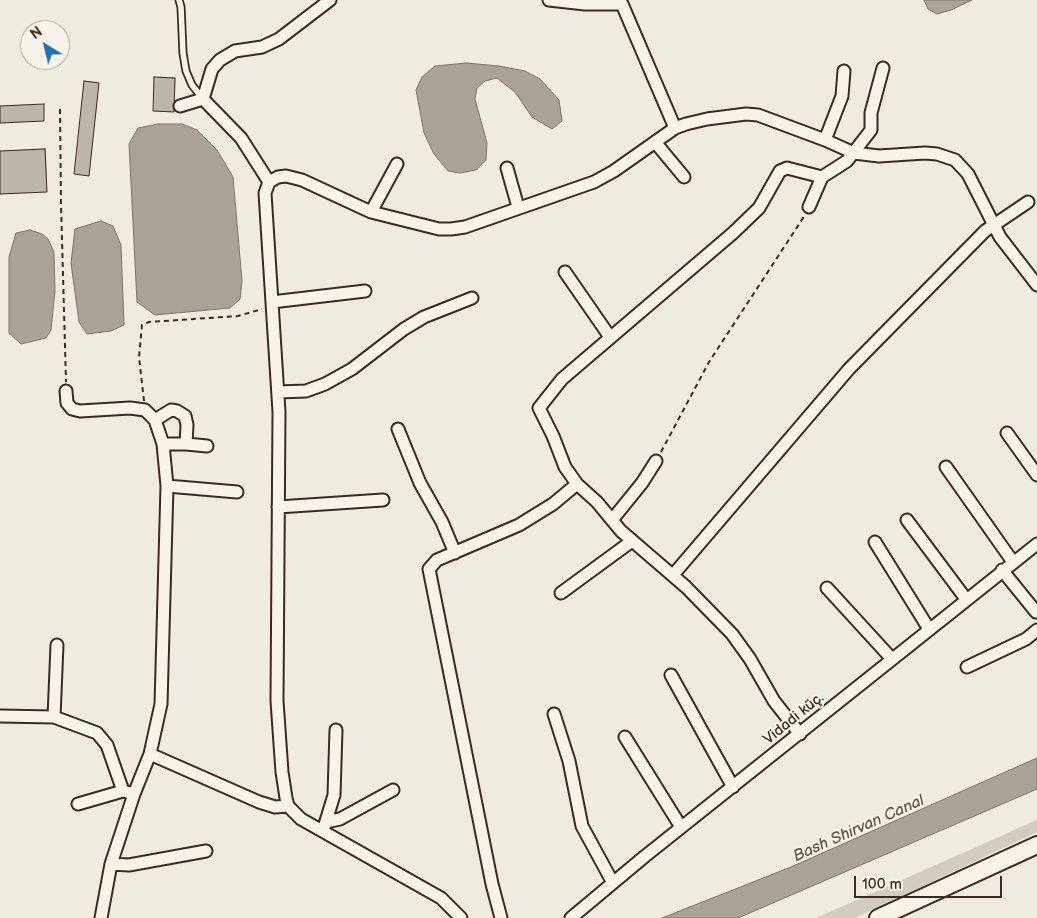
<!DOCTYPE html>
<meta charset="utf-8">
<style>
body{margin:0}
#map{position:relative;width:1037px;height:918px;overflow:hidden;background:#efebe0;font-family:"Balsamiq Sans",sans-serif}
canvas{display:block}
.north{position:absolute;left:20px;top:20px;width:50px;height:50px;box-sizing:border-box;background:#f7f3e8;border:1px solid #aca397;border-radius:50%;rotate:324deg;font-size:14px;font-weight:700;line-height:20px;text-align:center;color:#3b2a1e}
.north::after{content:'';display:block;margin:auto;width:18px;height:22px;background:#1f6fb2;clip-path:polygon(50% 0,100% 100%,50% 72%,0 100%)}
.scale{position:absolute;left:854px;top:876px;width:148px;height:22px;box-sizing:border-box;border:2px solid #3b2a1e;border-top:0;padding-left:6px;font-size:15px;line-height:18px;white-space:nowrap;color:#3b2a1e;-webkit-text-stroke:4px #f7f3e8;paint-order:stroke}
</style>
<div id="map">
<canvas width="1037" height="918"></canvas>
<div class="north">N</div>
<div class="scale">100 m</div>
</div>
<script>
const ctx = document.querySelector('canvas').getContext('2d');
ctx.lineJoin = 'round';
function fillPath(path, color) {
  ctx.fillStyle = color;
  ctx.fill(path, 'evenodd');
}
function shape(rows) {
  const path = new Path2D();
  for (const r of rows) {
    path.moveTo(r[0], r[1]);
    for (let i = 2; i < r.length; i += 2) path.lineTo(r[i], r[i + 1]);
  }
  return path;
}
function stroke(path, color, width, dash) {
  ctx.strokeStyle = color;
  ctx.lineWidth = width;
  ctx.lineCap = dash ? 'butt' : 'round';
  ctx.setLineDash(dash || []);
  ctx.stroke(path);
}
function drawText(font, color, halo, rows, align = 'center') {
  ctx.font = font + ' "Balsamiq Sans",sans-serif';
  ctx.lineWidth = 4;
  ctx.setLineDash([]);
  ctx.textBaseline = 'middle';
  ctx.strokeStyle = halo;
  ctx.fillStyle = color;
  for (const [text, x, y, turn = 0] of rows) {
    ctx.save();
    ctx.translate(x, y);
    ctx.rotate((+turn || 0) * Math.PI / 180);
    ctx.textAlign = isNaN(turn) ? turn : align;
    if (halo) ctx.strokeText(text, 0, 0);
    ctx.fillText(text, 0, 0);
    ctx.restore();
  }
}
const green = shape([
 [1037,820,1037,832,855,918,816,918]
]);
const water = shape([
 [924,0,972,0,951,10,937,14,928,9,924,0],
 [466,63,499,66,525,71,540,79,559,100,562,121,552,129,532,117,515,92,497,78,485,81,477,88,475,99,487,143,486,160,476,170,460,173,448,171,434,154,424,133,416,90,422,77,435,66,466,63],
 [158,124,182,124,197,130,217,150,233,177,242,281,240,299,230,308,155,315,137,302,129,144,138,128,158,124],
 [101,221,113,226,121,245,124,325,111,331,87,334,79,322,71,263,75,229,101,221],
 [30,230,42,234,48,239,54,252,55,291,51,330,46,338,21,344,9,333,9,257,16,233,30,230],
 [1037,758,1037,789,738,918,662,918,791,867,1037,758]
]);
const shadow = shape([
 [157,77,176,77,173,111,156,78],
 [86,81,99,82,89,174,85,82],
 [44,104,44,120,0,122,0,106],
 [46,148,47,190,0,192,0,151]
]);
const building = shape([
 [154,77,175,78,174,112,153,111,154,77],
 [84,81,99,83,89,176,74,174,84,81],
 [44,104,44,121,0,123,0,106,44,104],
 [45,149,47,192,0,194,0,151,45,149]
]);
const path = shape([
 [60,109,61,204,66,382],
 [144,401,139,357,142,325,149,322,238,316,262,309],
 [661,452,709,362,805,215]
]);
const lane = shape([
 [179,0,181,7,183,53,186,71,192,85,203,99]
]);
const street = shape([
 [549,0,585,4,622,4,675,128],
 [203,99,241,138,269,182],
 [180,106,203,99,212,69,220,60,235,51,262,47,279,39,330,0],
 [825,140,842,96,844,71],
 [655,142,684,177],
 [507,168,518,207],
 [809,207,822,177],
 [371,212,397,164],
 [565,272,610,337],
 [272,302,365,291],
 [66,391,67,403,72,409,80,411,130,408,145,410,155,420,163,444,167,486,161,704,150,754,134,794,111,864,101,918],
 [278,392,306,391,325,384,352,369,404,329,424,317,472,298],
 [155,420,171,410,177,411,185,416,187,425,186,444,163,444],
 [398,429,420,483,442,522,455,553],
 [1007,433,1037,475],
 [186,444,207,446],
 [946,467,1013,562],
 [167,486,237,492],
 [278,507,383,500],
 [612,520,642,483,656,461],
 [907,520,966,599],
 [875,542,929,629],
 [1002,570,1036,612],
 [673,575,849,369,985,231,1028,202],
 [827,588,892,659],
 [561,593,632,541],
 [967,667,1026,639,1037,630],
 [671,675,733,787],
 [554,714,569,761,582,826,613,883],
 [0,716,54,717,97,733,107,745,123,791,134,794],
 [54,717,57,645],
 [800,734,774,701,750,659,732,634,686,587,621,531,597,502,577,484,565,467,553,436,539,408,562,379,733,233,759,208,780,171,787,168,822,177,847,161,871,130,871,113,883,68],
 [625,737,681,827],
 [150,754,259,802,275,807,288,806],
 [78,804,123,791],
 [326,822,340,819,393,790],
 [323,831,334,795,336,730],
 [111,864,129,865,206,851],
 [461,918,441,898,301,819,288,806,286,798,282,772,277,701,279,412,265,193,269,182,278,177,286,176,302,180,371,212,439,229,451,229,465,227,594,182,614,171,675,128,686,124,707,119,746,114,758,115,825,140,854,153,879,156,925,153,937,154,955,160,968,174,1000,237,1037,285],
 [501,918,492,884,429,569,437,560,519,525,553,504,577,484],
 [571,918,644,857,1037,544]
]);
const primary = shape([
 [878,918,1037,845]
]);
const streetNames = [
 ["Vidadi küç.",794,719,-39]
];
const waterNames = [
 ["Bash Shirvan Canal",859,829,-24]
];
fillPath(green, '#d1cbc0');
fillPath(water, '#aaa296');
stroke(water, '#7e7266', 1);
fillPath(shadow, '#0003');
fillPath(building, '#bdb5aa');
stroke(building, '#3b2a1e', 1);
stroke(lane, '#3b2a1e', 9);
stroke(street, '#3b2a1e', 15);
stroke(primary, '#3b2a1e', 20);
stroke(path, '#3b2a1e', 2, [5, 4]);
stroke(lane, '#f7f3e8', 5.5);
stroke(street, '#f7f3e8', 11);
stroke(primary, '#f7f3e8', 16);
drawText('15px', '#3b2a1e', '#f7f3e8', streetNames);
drawText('italic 16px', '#625448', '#f7f3e8', waterNames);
</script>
